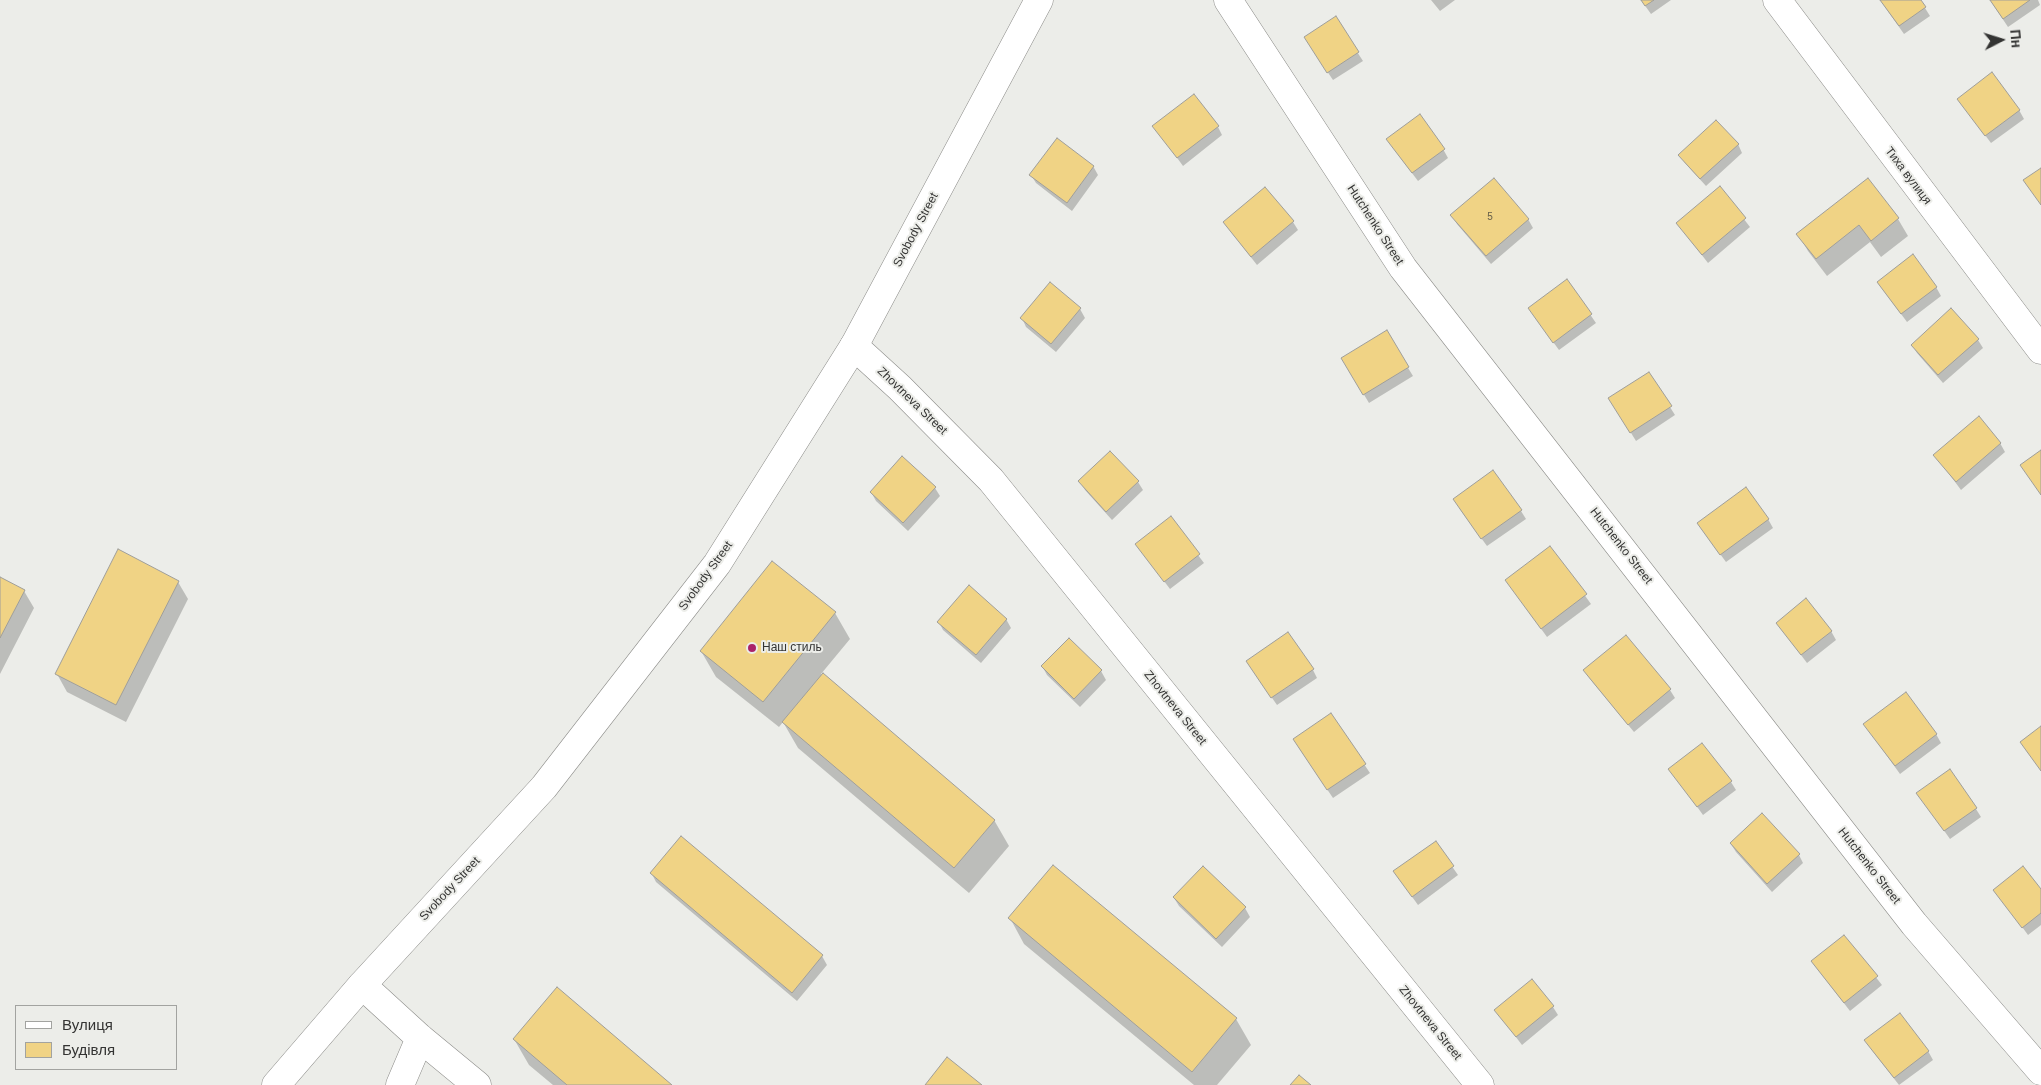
<!DOCTYPE html>
<meta charset="utf-8">
<style>
body{margin:0}
#map{position:relative;width:2041px;height:1085px;overflow:hidden;background:#ecede9;font-family:Helvetica,sans-serif}
canvas{display:block}
.legend{position:absolute;left:15px;top:1005px;width:162px;height:65px;box-sizing:border-box;background:#ecede9;border:1px solid #a2a3a0;margin:0;padding:6px 9px;list-style:none;font-size:15px;color:#343433}
.legend li{display:flex;align-items:center;gap:10px;height:25px}
.legend b{width:25px;border:1px solid #a2a3a0}
.north{position:absolute;left:1976px;top:15px;width:50px;height:50px;-webkit-text-stroke:4px #ecede9;paint-order:stroke;rotate:85deg;font-size:14px;font-weight:700;line-height:20px;text-align:center;color:#343433}
.north::after{content:'';display:block;margin:auto;width:18px;height:22px;background:#343433;clip-path:polygon(50% 0,100% 100%,50% 72%,0 100%)}
</style>
<div id="map">
<canvas width="2041" height="1085"></canvas>
<ul class="legend">
<li><b style="height:6px;background:#fff"></b>Вулиця</li>
<li><b style="height:14px;background:#f0d385"></b>Будівля</li>
</ul>
<div class="north">Пн</div>
</div>
<script>
const ctx = document.querySelector('canvas').getContext('2d');
ctx.lineJoin = 'round';
function fillPath(path, color) {
  ctx.fillStyle = color;
  ctx.fill(path, 'evenodd');
}
function shape(rows) {
  const path = new Path2D();
  for (const r of rows) {
    path.moveTo(r[0], r[1]);
    for (let i = 2; i < r.length; i += 2) path.lineTo(r[i], r[i + 1]);
  }
  return path;
}
function stroke(path, color, width, dash) {
  ctx.strokeStyle = color;
  ctx.lineWidth = width;
  ctx.lineCap = dash ? 'butt' : 'round';
  ctx.setLineDash(dash || []);
  ctx.stroke(path);
}
function drawText(font, color, halo, rows, align = 'center') {
  ctx.font = font + ' Helvetica,sans-serif';
  ctx.lineWidth = 4;
  ctx.setLineDash([]);
  ctx.textBaseline = 'middle';
  ctx.strokeStyle = halo;
  ctx.fillStyle = color;
  for (const [text, x, y, turn = 0] of rows) {
    ctx.save();
    ctx.translate(x, y);
    ctx.rotate((+turn || 0) * Math.PI / 180);
    ctx.textAlign = isNaN(turn) ? turn : align;
    if (halo) ctx.strokeText(text, 0, 0);
    ctx.fillText(text, 0, 0);
    ctx.restore();
  }
}
const shadow = shape([
 [1431,0,1455,0,1440,11],
 [1641,0,1671,0,1651,14],
 [1880,0,1920,0,1930,16,1904,34],
 [1990,0,2038,0,2040,5,2008,27],
 [1335,18,1363,61,1333,80,1310,46],
 [1958,99,2019,110,2024,119,1991,143],
 [1154,126,1218,127,1222,135,1183,166],
 [1738,144,1742,153,1706,186,1685,163,1680,155],
 [1393,148,1443,149,1448,158,1418,181],
 [1093,166,1098,175,1072,211,1036,183,1031,175],
 [1867,179,1898,219,1908,236,1881,257,1870,242,1827,276,1808,251,1798,234],
 [1720,188,1750,227,1708,263,1677,223],
 [1452,216,1528,219,1533,228,1491,264,1457,224],
 [1293,222,1298,230,1257,265,1224,223],
 [1567,281,1596,323,1559,350,1534,316],
 [1050,283,1080,309,1085,318,1056,352,1026,327,1022,318],
 [1878,283,1936,287,1941,296,1907,322],
 [1386,332,1413,376,1369,403,1342,358],
 [1978,340,1983,348,1943,383,1917,353,1912,345],
 [1649,374,1675,415,1636,441,1615,407],
 [2000,443,2005,452,1961,490,1935,455],
 [1080,482,1138,482,1143,490,1112,520,1085,490],
 [935,488,940,496,908,531,876,501,871,492],
 [1459,508,1521,511,1526,519,1487,546],
 [1170,518,1204,563,1170,589,1136,544],
 [1768,519,1773,528,1726,562,1703,531],
 [1550,547,1591,604,1547,637,1506,580],
 [0,579,24,591,34,608,0,674],
 [178,582,188,599,126,722,67,692,57,674],
 [835,613,850,639,821,674,994,820,1009,846,969,893,798,748,783,722,779,727,716,677,701,651],
 [1006,619,1011,628,981,663,943,630,939,622],
 [1777,623,1831,631,1836,640,1807,663],
 [1069,640,1101,671,1106,680,1080,707,1047,675,1042,666],
 [1252,669,1313,670,1317,678,1277,705],
 [1585,671,1670,690,1675,698,1634,732,1590,679],
 [1331,715,1370,773,1333,798,1299,748],
 [1865,725,1936,734,1941,743,1900,774],
 [1670,769,1731,782,1736,790,1703,815],
 [1923,801,1976,809,1981,817,1950,839],
 [682,838,822,956,827,965,797,1001,656,882,652,874],
 [1435,842,1458,875,1418,905,1400,880],
 [1731,844,1799,855,1803,863,1772,892,1736,852],
 [1053,866,1236,1019,1251,1045,1217,1085,1194,1085,1024,944,1010,918],
 [1203,868,1245,908,1250,917,1222,947,1179,906,1174,898],
 [1995,890,2041,891,2041,925,2028,935],
 [1844,937,1882,985,1850,1011,1812,962],
 [1553,1007,1558,1015,1522,1045,1496,1011],
 [514,1039,670,1085,553,1085,529,1065],
 [1871,1049,1928,1051,1933,1060,1899,1085]
]);
const building = shape([
 [1641,0,1654,0,1645,6,1641,0],
 [1880,0,1921,0,1926,7,1899,26,1880,0],
 [1990,0,2030,0,2003,19,1990,0],
 [1336,16,1359,52,1327,73,1304,37,1336,16],
 [1992,72,2020,110,1985,136,1957,99,1992,72],
 [1194,94,1219,126,1177,158,1152,126,1194,94],
 [1420,114,1445,149,1412,173,1386,139,1420,114],
 [1716,120,1739,144,1700,179,1678,155,1716,120],
 [1057,138,1094,166,1067,203,1029,175,1057,138],
 [2041,168,2041,205,2023,180,2041,168],
 [1494,178,1529,219,1486,256,1450,215,1494,178],
 [1868,178,1899,218,1871,241,1859,225,1816,259,1796,234,1868,178],
 [1720,186,1746,218,1702,255,1676,223,1720,186],
 [1265,187,1294,221,1251,257,1223,222,1265,187],
 [1913,254,1937,287,1901,314,1877,282,1913,254],
 [1567,279,1592,314,1553,343,1528,308,1567,279],
 [1050,282,1081,308,1051,344,1020,318,1050,282],
 [1951,308,1979,339,1938,375,1911,345,1951,308],
 [1387,330,1409,367,1363,395,1341,358,1387,330],
 [1649,372,1672,406,1630,433,1608,398,1649,372],
 [1979,416,2001,443,1956,482,1933,455,1979,416],
 [2041,450,2041,495,2020,465,2041,450],
 [1110,451,1139,481,1106,512,1078,481,1110,451],
 [902,456,936,487,903,523,870,492,902,456],
 [1493,470,1522,510,1481,539,1453,499,1493,470],
 [1746,487,1769,519,1720,555,1697,523,1746,487],
 [1171,516,1200,554,1164,582,1135,544,1171,516],
 [1550,546,1587,594,1541,629,1505,580,1550,546],
 [118,549,179,581,116,705,55,674,118,549],
 [772,561,836,612,763,702,700,651,772,561],
 [0,577,25,590,0,638,0,577],
 [969,585,1007,619,976,655,937,622,969,585],
 [1806,598,1832,631,1801,655,1776,623,1806,598],
 [1288,632,1314,669,1271,698,1246,661,1288,632],
 [1626,635,1671,689,1628,725,1583,670,1626,635],
 [1069,638,1102,670,1074,699,1041,666,1069,638],
 [823,673,995,820,954,868,782,722,823,673],
 [1906,692,1937,734,1895,766,1863,724,1906,692],
 [1331,713,1366,764,1327,790,1293,739,1331,713],
 [2041,726,2041,771,2020,742,2041,726],
 [1702,743,1732,781,1697,807,1668,769,1702,743],
 [1950,769,1977,808,1944,831,1916,793,1950,769],
 [1762,813,1800,854,1767,884,1730,843,1762,813],
 [681,836,823,955,792,993,650,873,681,836],
 [1436,841,1454,866,1412,897,1393,871,1436,841],
 [1053,865,1237,1018,1192,1072,1008,918,1053,865],
 [1203,866,1246,907,1216,939,1173,897,1203,866],
 [2023,866,2041,889,2041,913,2022,928,1993,890,2023,866],
 [1844,935,1878,976,1844,1003,1811,961,1844,935],
 [1532,979,1554,1006,1516,1037,1494,1010,1532,979],
 [557,987,672,1085,567,1085,513,1039,557,987],
 [1900,1013,1929,1051,1894,1078,1864,1040,1900,1013],
 [947,1057,982,1085,925,1085,947,1057],
 [1299,1075,1311,1085,1290,1085,1299,1075]
]);
const minor = shape([
 [1228,0,1403,268,1914,924,2041,1071],
 [1777,0,2041,350],
 [854,346,900,388,991,480,1480,1085],
 [362,985,420,1038,477,1085],
 [400,1085,420,1038]
]);
const secondary = shape([
 [276,1085,362,985,544,787,717,564,854,346,1039,0]
]);
const markers = [
 [752,648,5,"#aa2269"]
];
const numberNames = [
 ["5",1490,217]
];
const streetNames = [
 ["Тиха вулиця",1908,176,53],
 ["Hutchenko Street",1375,225,57],
 ["Svobody Street",916,230,-62],
 ["Zhovtneva Street",912,401,44],
 ["Hutchenko Street",1621,546,52],
 ["Svobody Street",706,576,-54],
 ["Zhovtneva Street",1175,708,51],
 ["Hutchenko Street",1869,866,52],
 ["Svobody Street",450,889,-47],
 ["Zhovtneva Street",1430,1023,51]
];
const poiNames = [
 ["Наш стиль",762,648]
];
fillPath(shadow, '#0003');
fillPath(building, '#f0d385');
stroke(building, '#9f9e9a', 1);
stroke(minor, '#8b8b88', 29);
stroke(secondary, '#8b8b88', 29);
stroke(minor, '#fff', 28);
stroke(secondary, '#fff', 28);
for (const [x, y, r, color] of markers) {
  const dot = new Path2D();
  dot.arc(x, y, r, 0, 2 * Math.PI);
  ctx.fillStyle = color;
  ctx.fill(dot);
  stroke(dot, '#ecede9', 2);
}
drawText('10px', '#635c48', null, numberNames);
drawText('12px', '#343433', '#ecede9', streetNames);
drawText('12px', '#343433', '#ecede9', poiNames, 'left');
</script>
